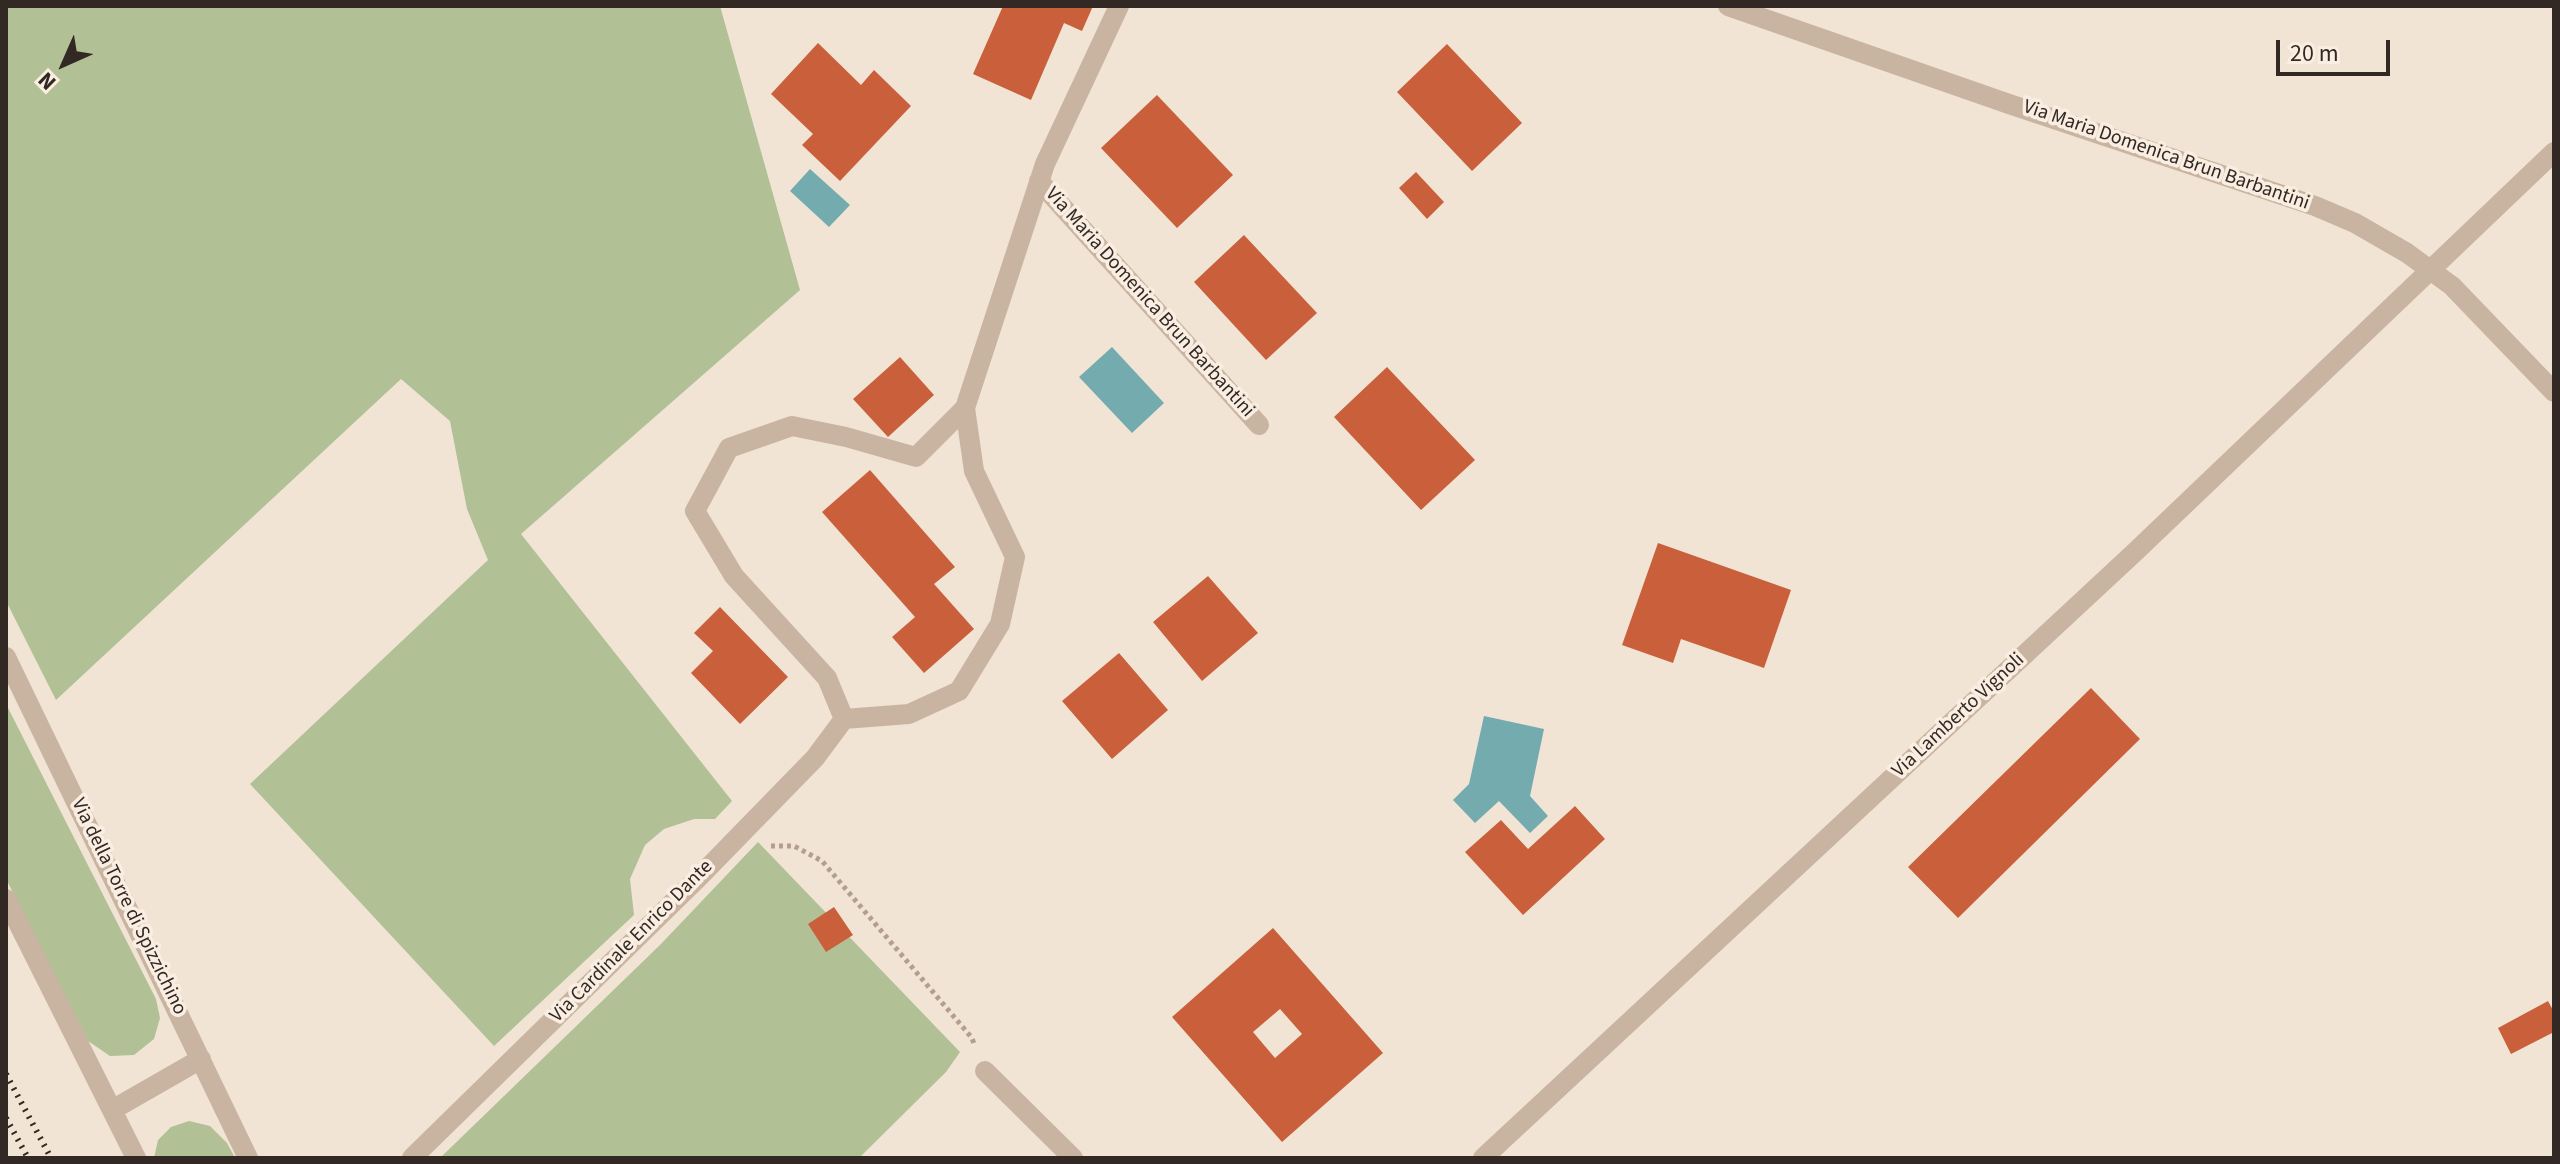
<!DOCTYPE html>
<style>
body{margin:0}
#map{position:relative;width:2560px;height:1164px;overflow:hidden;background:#f1e4d5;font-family:"Source Sans 3",sans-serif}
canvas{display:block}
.frame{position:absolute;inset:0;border:8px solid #332924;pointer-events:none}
.north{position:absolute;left:24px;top:24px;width:80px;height:80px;-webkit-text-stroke:6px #f9eee1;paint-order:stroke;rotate:225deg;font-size:22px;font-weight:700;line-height:32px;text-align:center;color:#332924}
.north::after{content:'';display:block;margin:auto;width:28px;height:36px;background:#332924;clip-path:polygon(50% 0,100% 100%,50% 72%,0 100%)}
.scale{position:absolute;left:2276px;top:40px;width:114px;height:36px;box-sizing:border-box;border:4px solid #332924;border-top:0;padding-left:10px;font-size:24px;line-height:28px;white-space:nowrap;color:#332924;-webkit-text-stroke:6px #f9eee1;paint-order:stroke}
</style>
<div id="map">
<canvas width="2560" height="1164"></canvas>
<div class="frame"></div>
<div class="north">N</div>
<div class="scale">20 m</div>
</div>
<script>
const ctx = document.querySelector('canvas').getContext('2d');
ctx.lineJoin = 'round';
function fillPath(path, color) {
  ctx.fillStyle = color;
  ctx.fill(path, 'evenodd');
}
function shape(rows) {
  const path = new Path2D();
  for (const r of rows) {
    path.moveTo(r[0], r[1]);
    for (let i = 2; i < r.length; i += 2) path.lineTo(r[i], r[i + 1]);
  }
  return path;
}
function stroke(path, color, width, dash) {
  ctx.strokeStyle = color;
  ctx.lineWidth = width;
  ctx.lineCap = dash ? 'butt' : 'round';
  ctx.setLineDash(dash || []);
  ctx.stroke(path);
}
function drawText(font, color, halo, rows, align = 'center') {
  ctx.font = font + ' "Source Sans 3",sans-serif';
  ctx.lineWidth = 7;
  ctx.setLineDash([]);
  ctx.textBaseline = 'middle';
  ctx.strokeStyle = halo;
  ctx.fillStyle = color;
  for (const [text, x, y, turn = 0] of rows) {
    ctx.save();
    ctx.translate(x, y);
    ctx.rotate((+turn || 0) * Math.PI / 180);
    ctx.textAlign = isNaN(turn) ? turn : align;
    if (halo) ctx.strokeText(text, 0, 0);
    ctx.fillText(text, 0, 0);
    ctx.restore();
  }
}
const green = shape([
 [6,6,720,6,800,290,521,534,732,801,715,819,694,819,664,829,645,845,630,879,634,915,494,1046,250,784,488,560,467,509,450,421,401,379,56,700,6,601],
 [6,704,156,999,160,1018,154,1039,134,1055,110,1056,88,1041,6,879],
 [758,842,960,1052,946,1072,859,1158,440,1158,661,944],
 [189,1121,210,1126,227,1143,235,1158,154,1158,158,1140,171,1127]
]);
const water = shape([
 [810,169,850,205,829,227,790,191],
 [1112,347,1164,403,1132,433,1079,377],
 [1484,716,1544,729,1530,796,1548,816,1530,833,1499,801,1475,823,1453,800,1469,784]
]);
const building = shape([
 [1003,6,1093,6,1082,31,1064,23,1031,100,973,74],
 [818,43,861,85,874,70,911,106,840,181,802,145,813,134,771,94],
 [1447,44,1522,123,1472,171,1397,92],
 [1157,95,1233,175,1177,228,1101,148],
 [1416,172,1444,202,1427,219,1399,188],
 [1244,235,1317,313,1266,360,1194,282],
 [900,357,934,395,888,437,853,399],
 [1387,367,1475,460,1421,510,1334,417],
 [870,470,955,567,934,584,974,629,924,673,892,637,915,617,822,512],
 [1658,543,1791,590,1764,668,1681,639,1673,663,1622,645],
 [1208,576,1258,633,1202,681,1153,622],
 [720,607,788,677,740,724,691,673,713,651,694,633],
 [1119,653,1168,710,1112,759,1062,701],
 [2091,688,2140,739,1958,918,1908,867],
 [1575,806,1605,839,1523,915,1465,852,1501,820,1528,849],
 [834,907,853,935,826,952,808,924],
 [1273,928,1383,1053,1282,1142,1172,1017],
 [1280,1009,1302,1034,1275,1058,1253,1032],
 [2548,1001,2554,1012,2554,1032,2511,1054,2498,1028]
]);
const path = shape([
 [771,846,794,846,822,861,972,1038,974,1044]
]);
const street = shape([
 [1728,6,2009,104,2315,206,2355,223,2407,253,2452,286,2554,392],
 [1039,181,1259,425],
 [6,657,248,1158],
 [844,719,827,678,734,576,695,511,729,448,792,426,846,437,916,457,965,408,1045,164,1119,6],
 [844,719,909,714,959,691,1000,624,1015,557,974,471,965,408],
 [6,899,136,1158],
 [985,1071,1073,1158],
 [112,1110,201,1059],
 [412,1158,700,876,815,758,844,719],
 [1483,1158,2135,552,2554,152]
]);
const rail = shape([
 [6,1074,51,1158],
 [6,1118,28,1158]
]);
const streetNames = [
 ["Via Maria Domenica Brun Barbantini",2166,156,19],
 ["Via Maria Domenica Brun Barbantini",1149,303,48],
 ["Via Lamberto Vignoli",1959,716,-43],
 ["Via della Torre di Spizzichino",128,907,64],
 ["Via Cardinale Enrico Dante",632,942,-45]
];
fillPath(green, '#b1c095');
fillPath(water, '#74abae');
fillPath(building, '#c9603b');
stroke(path, '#b49e8c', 5, [4, 4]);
stroke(street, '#c9b4a1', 20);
stroke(rail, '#332924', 6, [2, 6]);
drawText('20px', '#332924', '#f9eee1', streetNames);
</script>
